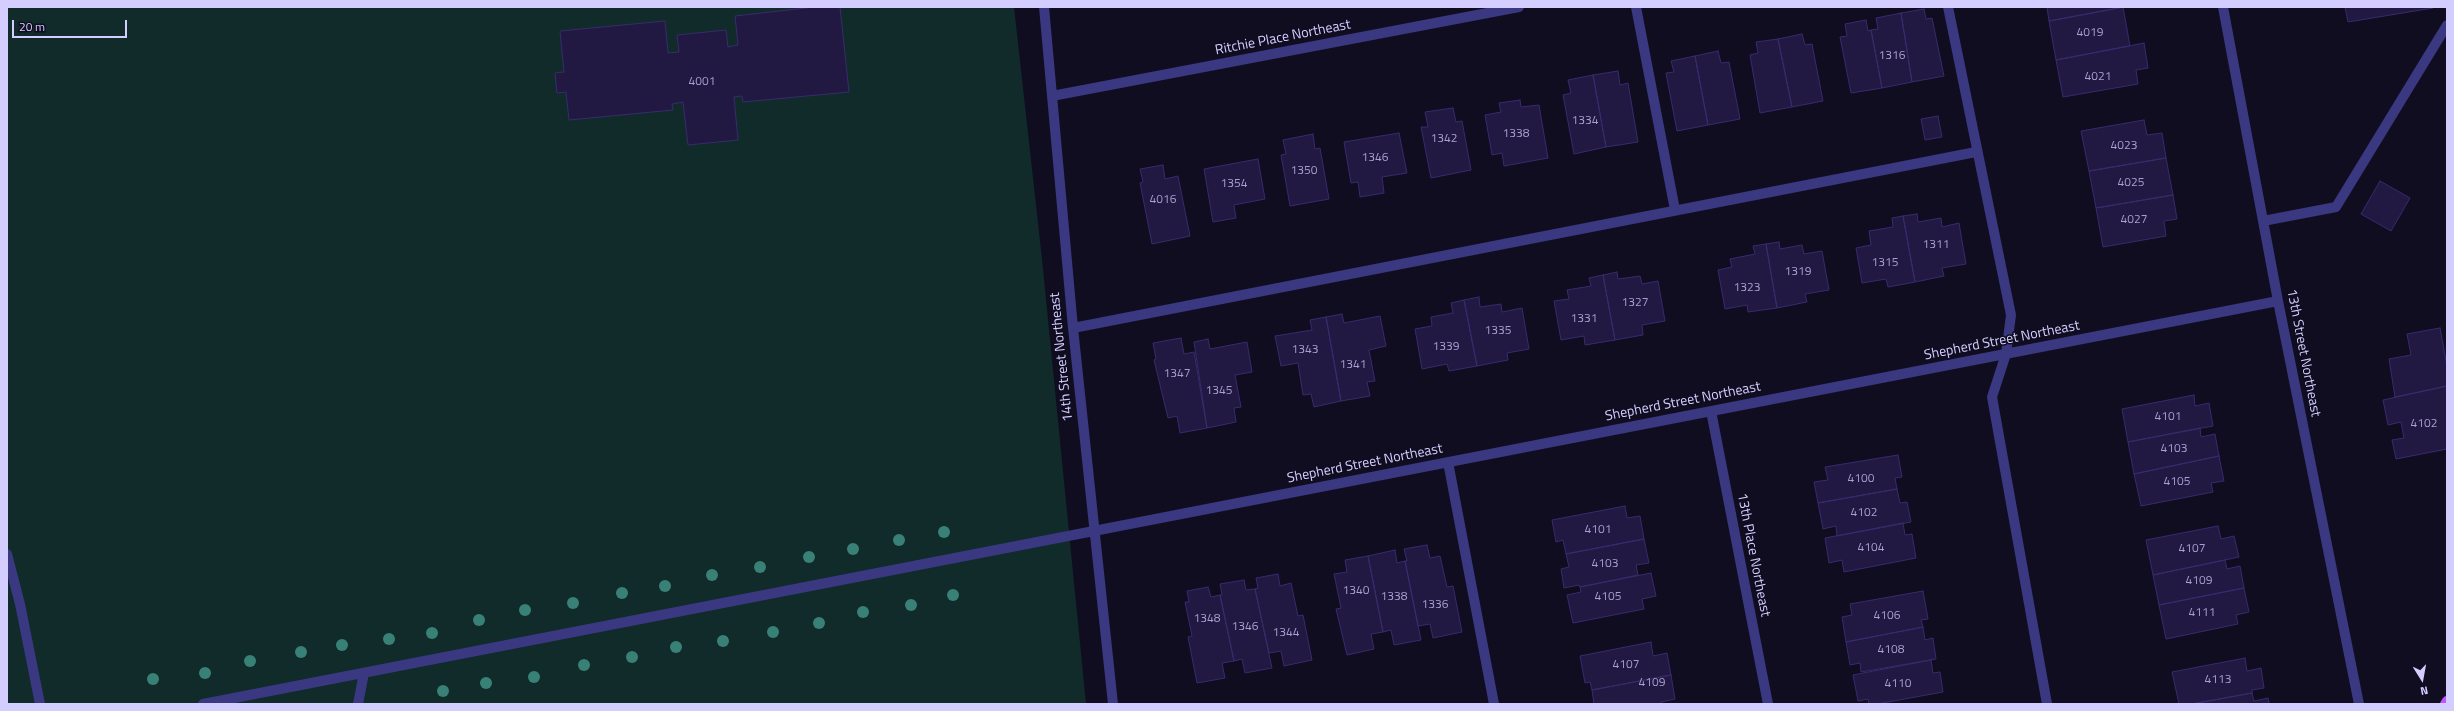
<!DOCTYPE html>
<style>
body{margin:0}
#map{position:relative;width:2454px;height:711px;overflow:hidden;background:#100d21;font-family:"Titillium Web",sans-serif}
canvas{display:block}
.frame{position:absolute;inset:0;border:8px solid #d3ceff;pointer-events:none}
.north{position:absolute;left:2402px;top:659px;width:40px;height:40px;-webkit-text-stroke:3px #100d21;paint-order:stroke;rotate:169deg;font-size:11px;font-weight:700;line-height:16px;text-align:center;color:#d3ceff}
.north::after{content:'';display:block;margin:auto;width:14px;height:18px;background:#d3ceff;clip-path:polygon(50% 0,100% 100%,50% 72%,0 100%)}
.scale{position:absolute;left:12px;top:20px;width:115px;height:18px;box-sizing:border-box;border:2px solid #d3ceff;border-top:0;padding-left:5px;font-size:12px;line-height:14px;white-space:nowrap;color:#d3ceff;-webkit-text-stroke:3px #100d21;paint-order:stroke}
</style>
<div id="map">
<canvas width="2454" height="711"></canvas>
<div class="frame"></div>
<div class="north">N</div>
<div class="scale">20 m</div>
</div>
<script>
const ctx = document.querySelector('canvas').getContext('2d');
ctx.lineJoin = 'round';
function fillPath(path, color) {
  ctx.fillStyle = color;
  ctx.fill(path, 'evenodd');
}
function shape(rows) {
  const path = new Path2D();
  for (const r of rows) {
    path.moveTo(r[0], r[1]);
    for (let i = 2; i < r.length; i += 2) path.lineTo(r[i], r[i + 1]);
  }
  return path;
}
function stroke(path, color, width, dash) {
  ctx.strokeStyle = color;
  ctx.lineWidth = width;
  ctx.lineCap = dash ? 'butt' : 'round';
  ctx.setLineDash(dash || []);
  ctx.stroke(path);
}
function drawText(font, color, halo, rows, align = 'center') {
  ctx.font = font + ' "Titillium Web",sans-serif';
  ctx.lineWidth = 3;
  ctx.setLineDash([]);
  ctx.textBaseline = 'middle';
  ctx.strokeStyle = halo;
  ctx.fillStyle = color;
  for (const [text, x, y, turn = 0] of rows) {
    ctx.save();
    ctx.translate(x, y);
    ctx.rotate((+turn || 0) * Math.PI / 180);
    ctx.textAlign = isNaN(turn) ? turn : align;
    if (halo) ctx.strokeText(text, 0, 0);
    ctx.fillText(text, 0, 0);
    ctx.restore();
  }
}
const green = shape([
 [7,7,1014,7,1042,259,1086,704,7,704]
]);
const building = shape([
 [815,7,840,7,849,92,743,102,742,96,734,97,738,140,688,145,683,102,672,104,673,110,569,120,566,92,557,93,555,73,564,72,560,31,665,21,668,53,679,52,677,35,726,30,728,47,738,45,735,16,815,7],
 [2047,7,2125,7,2049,21,2047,7],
 [2123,7,2130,46,2056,60,2049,21,2123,7],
 [2345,7,2432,7,2433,8,2348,22,2345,7],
 [1924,9,1926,19,1932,18,1944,76,1912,82,1901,13,1924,9],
 [1901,13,1912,82,1882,88,1871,30,1878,29,1876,18,1901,13],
 [1866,20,1868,31,1871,30,1882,88,1851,93,1840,37,1847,36,1845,24,1866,20],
 [1802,34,1805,45,1812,44,1823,101,1792,107,1778,39,1802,34],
 [1778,39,1792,107,1760,113,1750,55,1758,53,1756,42,1778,39],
 [2144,43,2148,68,2136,70,2138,84,2063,97,2056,60,2144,43],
 [1718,51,1721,63,1729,62,1740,119,1708,125,1695,56,1718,51],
 [1695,56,1708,125,1677,131,1666,73,1674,72,1671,61,1695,56],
 [1618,71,1620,85,1628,83,1638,142,1606,147,1593,75,1618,71],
 [1593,75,1606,147,1574,154,1563,95,1571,93,1568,80,1593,75],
 [1520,100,1521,107,1539,105,1548,158,1504,166,1502,153,1492,155,1485,115,1501,112,1499,103,1520,100],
 [1453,108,1456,122,1462,121,1471,170,1431,178,1421,127,1428,127,1425,112,1453,108],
 [1938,116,1942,137,1925,140,1921,119,1938,116],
 [2144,120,2147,135,2162,133,2166,158,2089,171,2081,131,2144,120],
 [1399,133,1407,173,1382,177,1384,193,1360,197,1358,182,1351,183,1344,142,1399,133],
 [1313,134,1315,149,1320,148,1329,199,1290,206,1281,155,1286,154,1283,140,1313,134],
 [2166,158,2173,195,2096,208,2089,171,2166,158],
 [1258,159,1265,199,1234,205,1236,218,1213,222,1204,169,1258,159],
 [1163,165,1165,179,1178,176,1190,236,1152,244,1140,183,1143,182,1140,169,1163,165],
 [2380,181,2410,198,2391,231,2361,214,2380,181],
 [2173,195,2177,219,2164,221,2166,236,2103,247,2096,208,2173,195],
 [1917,214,1918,222,1941,218,1942,227,1959,223,1966,264,1942,268,1944,276,1915,282,1903,216,1917,214],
 [1903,216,1915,282,1888,287,1886,279,1862,283,1856,248,1871,245,1869,231,1893,227,1892,218,1903,216],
 [1779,242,1780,249,1802,245,1804,254,1822,251,1829,290,1805,294,1807,302,1777,308,1766,244,1779,242],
 [1766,244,1777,308,1748,312,1747,305,1725,309,1718,270,1732,267,1730,259,1755,254,1753,246,1766,244],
 [1617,272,1618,279,1640,276,1642,284,1658,281,1665,321,1642,325,1643,335,1615,340,1603,275,1617,272],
 [1603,275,1615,340,1585,345,1584,336,1561,340,1554,301,1569,299,1567,290,1591,286,1589,278,1603,275],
 [1479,297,1480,307,1501,304,1502,312,1522,308,1529,349,1507,353,1508,360,1477,366,1464,300,1479,297],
 [1464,300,1477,366,1449,371,1447,364,1422,369,1415,329,1432,326,1431,317,1453,313,1451,303,1464,300],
 [1342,314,1344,323,1380,316,1386,346,1369,350,1375,381,1367,382,1370,396,1341,401,1326,317,1342,314],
 [1326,317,1341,401,1314,407,1311,394,1303,395,1298,363,1281,366,1275,336,1312,330,1310,320,1326,317],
 [2440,328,2447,366,2447,386,2395,397,2389,359,2411,355,2407,334,2440,328],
 [1181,338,1184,354,1194,352,1207,428,1180,433,1177,416,1168,418,1154,360,1156,359,1153,343,1181,338],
 [1208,339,1210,349,1247,342,1252,372,1235,375,1241,407,1234,408,1236,422,1207,428,1194,342,1208,339],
 [2447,386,2447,449,2396,459,2392,440,2404,438,2401,422,2388,425,2383,400,2447,386],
 [2194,395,2195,406,2209,403,2213,426,2128,442,2122,409,2194,395],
 [2200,428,2201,437,2215,434,2219,456,2134,474,2128,442,2200,428],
 [1898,455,1902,477,1895,478,1897,489,1818,503,1814,482,1828,480,1825,467,1898,455],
 [2219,456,2224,481,2211,483,2213,492,2141,506,2134,474,2219,456],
 [1897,489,1900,503,1907,502,1911,522,1837,536,1836,526,1823,529,1818,503,1897,489],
 [1625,506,1627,518,1640,516,1644,539,1566,554,1563,540,1556,542,1552,520,1625,506],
 [1903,523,1905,535,1912,534,1916,558,1844,572,1842,560,1829,563,1825,538,1903,523],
 [2218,526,2221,539,2234,536,2239,557,2153,575,2146,540,2218,526],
 [1644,539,1649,563,1636,565,1638,575,1580,587,1579,585,1564,588,1561,569,1569,567,1566,554,1644,539],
 [1427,545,1430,558,1440,556,1447,587,1453,586,1462,632,1433,638,1430,624,1418,626,1405,561,1407,561,1404,549,1427,545],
 [1395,550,1397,563,1405,561,1421,640,1394,645,1391,630,1383,632,1368,556,1395,550],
 [1368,556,1383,632,1371,634,1374,649,1347,655,1336,609,1341,608,1334,574,1347,572,1345,560,1368,556],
 [2225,560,2227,569,2240,566,2244,588,2159,605,2153,575,2225,560],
 [1651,573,1656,596,1642,599,1644,609,1573,623,1567,595,1581,592,1580,587,1651,573],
 [1278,574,1280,586,1291,583,1298,616,1303,615,1312,660,1284,666,1281,651,1269,653,1255,589,1258,588,1256,578,1278,574],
 [1244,580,1246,590,1255,589,1272,668,1245,673,1242,659,1234,661,1220,595,1222,595,1220,584,1244,580],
 [1208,587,1211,597,1220,595,1234,661,1222,663,1225,678,1197,683,1188,637,1192,636,1185,602,1189,602,1187,591,1208,587],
 [2244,588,2249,612,2236,615,2238,624,2166,639,2159,605,2244,588],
 [1923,591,1928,619,1921,620,1923,627,1846,642,1842,617,1852,615,1850,604,1923,591],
 [1923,627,1925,640,1933,638,1936,659,1861,672,1860,663,1850,665,1846,642,1923,627],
 [1651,642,1653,656,1667,653,1671,675,1592,690,1590,682,1585,683,1580,656,1651,642],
 [2245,658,2247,671,2261,668,2264,688,2252,690,2252,693,2192,704,2179,704,2172,672,2245,658],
 [1931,660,1933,673,1940,672,1943,692,1877,704,1869,704,1868,699,1858,701,1853,675,1931,660],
 [1671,675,1675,699,1661,702,1662,704,1590,704,1594,704,1592,690,1671,675],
 [2252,693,2254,701,2268,698,2269,704,2192,704,2252,693]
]);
const minor = shape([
 [1044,7,1073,328,1113,704],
 [1636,7,1675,210],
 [1948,7,2011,315,2006,354,1992,397,2047,704],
 [2223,7,2278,301,2359,704],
 [1052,96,1519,7],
 [2263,221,2336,207,2447,25],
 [1073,328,1976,152],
 [1711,411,1768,704],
 [1448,462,1494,704],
 [7,554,20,604,40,704],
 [203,704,2278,301],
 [358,704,364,673]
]);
const major = shape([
 [2445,704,2447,701]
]);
const trees = [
 [944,532],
 [899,540],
 [853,549],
 [809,557],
 [760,567],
 [712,575],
 [665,586],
 [622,593],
 [953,595],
 [573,603],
 [911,605],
 [525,610],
 [863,612],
 [479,620],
 [819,623],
 [773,632],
 [432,633],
 [389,639],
 [723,641],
 [342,645],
 [676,647],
 [301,652],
 [632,657],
 [250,661],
 [584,665],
 [205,673],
 [534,677],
 [153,679],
 [486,683],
 [443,691]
];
const numberNames = [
 ["4019",2090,33],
 ["1316",1892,56],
 ["4021",2098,77],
 ["4001",702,82],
 ["1334",1585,121],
 ["1338",1516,134],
 ["1342",1444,139],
 ["4023",2124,146],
 ["1346",1375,158],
 ["1350",1304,171],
 ["4025",2131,183],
 ["1354",1234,184],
 ["4016",1163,200],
 ["4027",2134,220],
 ["1311",1936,245],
 ["1315",1885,263],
 ["1319",1798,272],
 ["1323",1747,288],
 ["1327",1635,303],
 ["1331",1584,319],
 ["1335",1498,331],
 ["1339",1446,347],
 ["1343",1305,350],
 ["1341",1353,365],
 ["1347",1177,374],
 ["1345",1219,391],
 ["4101",2168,417],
 ["4102",2424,424],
 ["4103",2174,449],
 ["4100",1861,479],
 ["4105",2177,482],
 ["4102",1864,513],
 ["4101",1598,530],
 ["4104",1871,548],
 ["4107",2192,549],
 ["4103",1605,564],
 ["4109",2199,581],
 ["1340",1356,591],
 ["1338",1394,597],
 ["4105",1608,597],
 ["1336",1435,605],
 ["4111",2202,613],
 ["4106",1887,616],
 ["1348",1207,619],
 ["1346",1245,627],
 ["1344",1286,633],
 ["4108",1891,650],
 ["4107",1626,665],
 ["4113",2218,680],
 ["4109",1652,683],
 ["4110",1898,684]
];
const streetNames = [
 ["Ritchie Place Northeast",1283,38,-11],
 ["Shepherd Street Northeast",2002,341,-11],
 ["13th Street Northeast",2303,353,79],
 ["14th Street Northeast",1062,357,-96],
 ["Shepherd Street Northeast",1683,402,-11],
 ["Shepherd Street Northeast",1365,464,-11],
 ["13th Place Northeast",1753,555,79]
];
fillPath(green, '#102b2a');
fillPath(building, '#211942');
stroke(building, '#382b6e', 1);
stroke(minor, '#3a3880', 10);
stroke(major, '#be55ff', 10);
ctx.fillStyle = '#398076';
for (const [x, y] of trees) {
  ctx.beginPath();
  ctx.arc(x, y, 6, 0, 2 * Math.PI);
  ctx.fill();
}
drawText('12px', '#a6a1d0', null, numberNames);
drawText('14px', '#d3ceff', '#100d21', streetNames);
</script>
